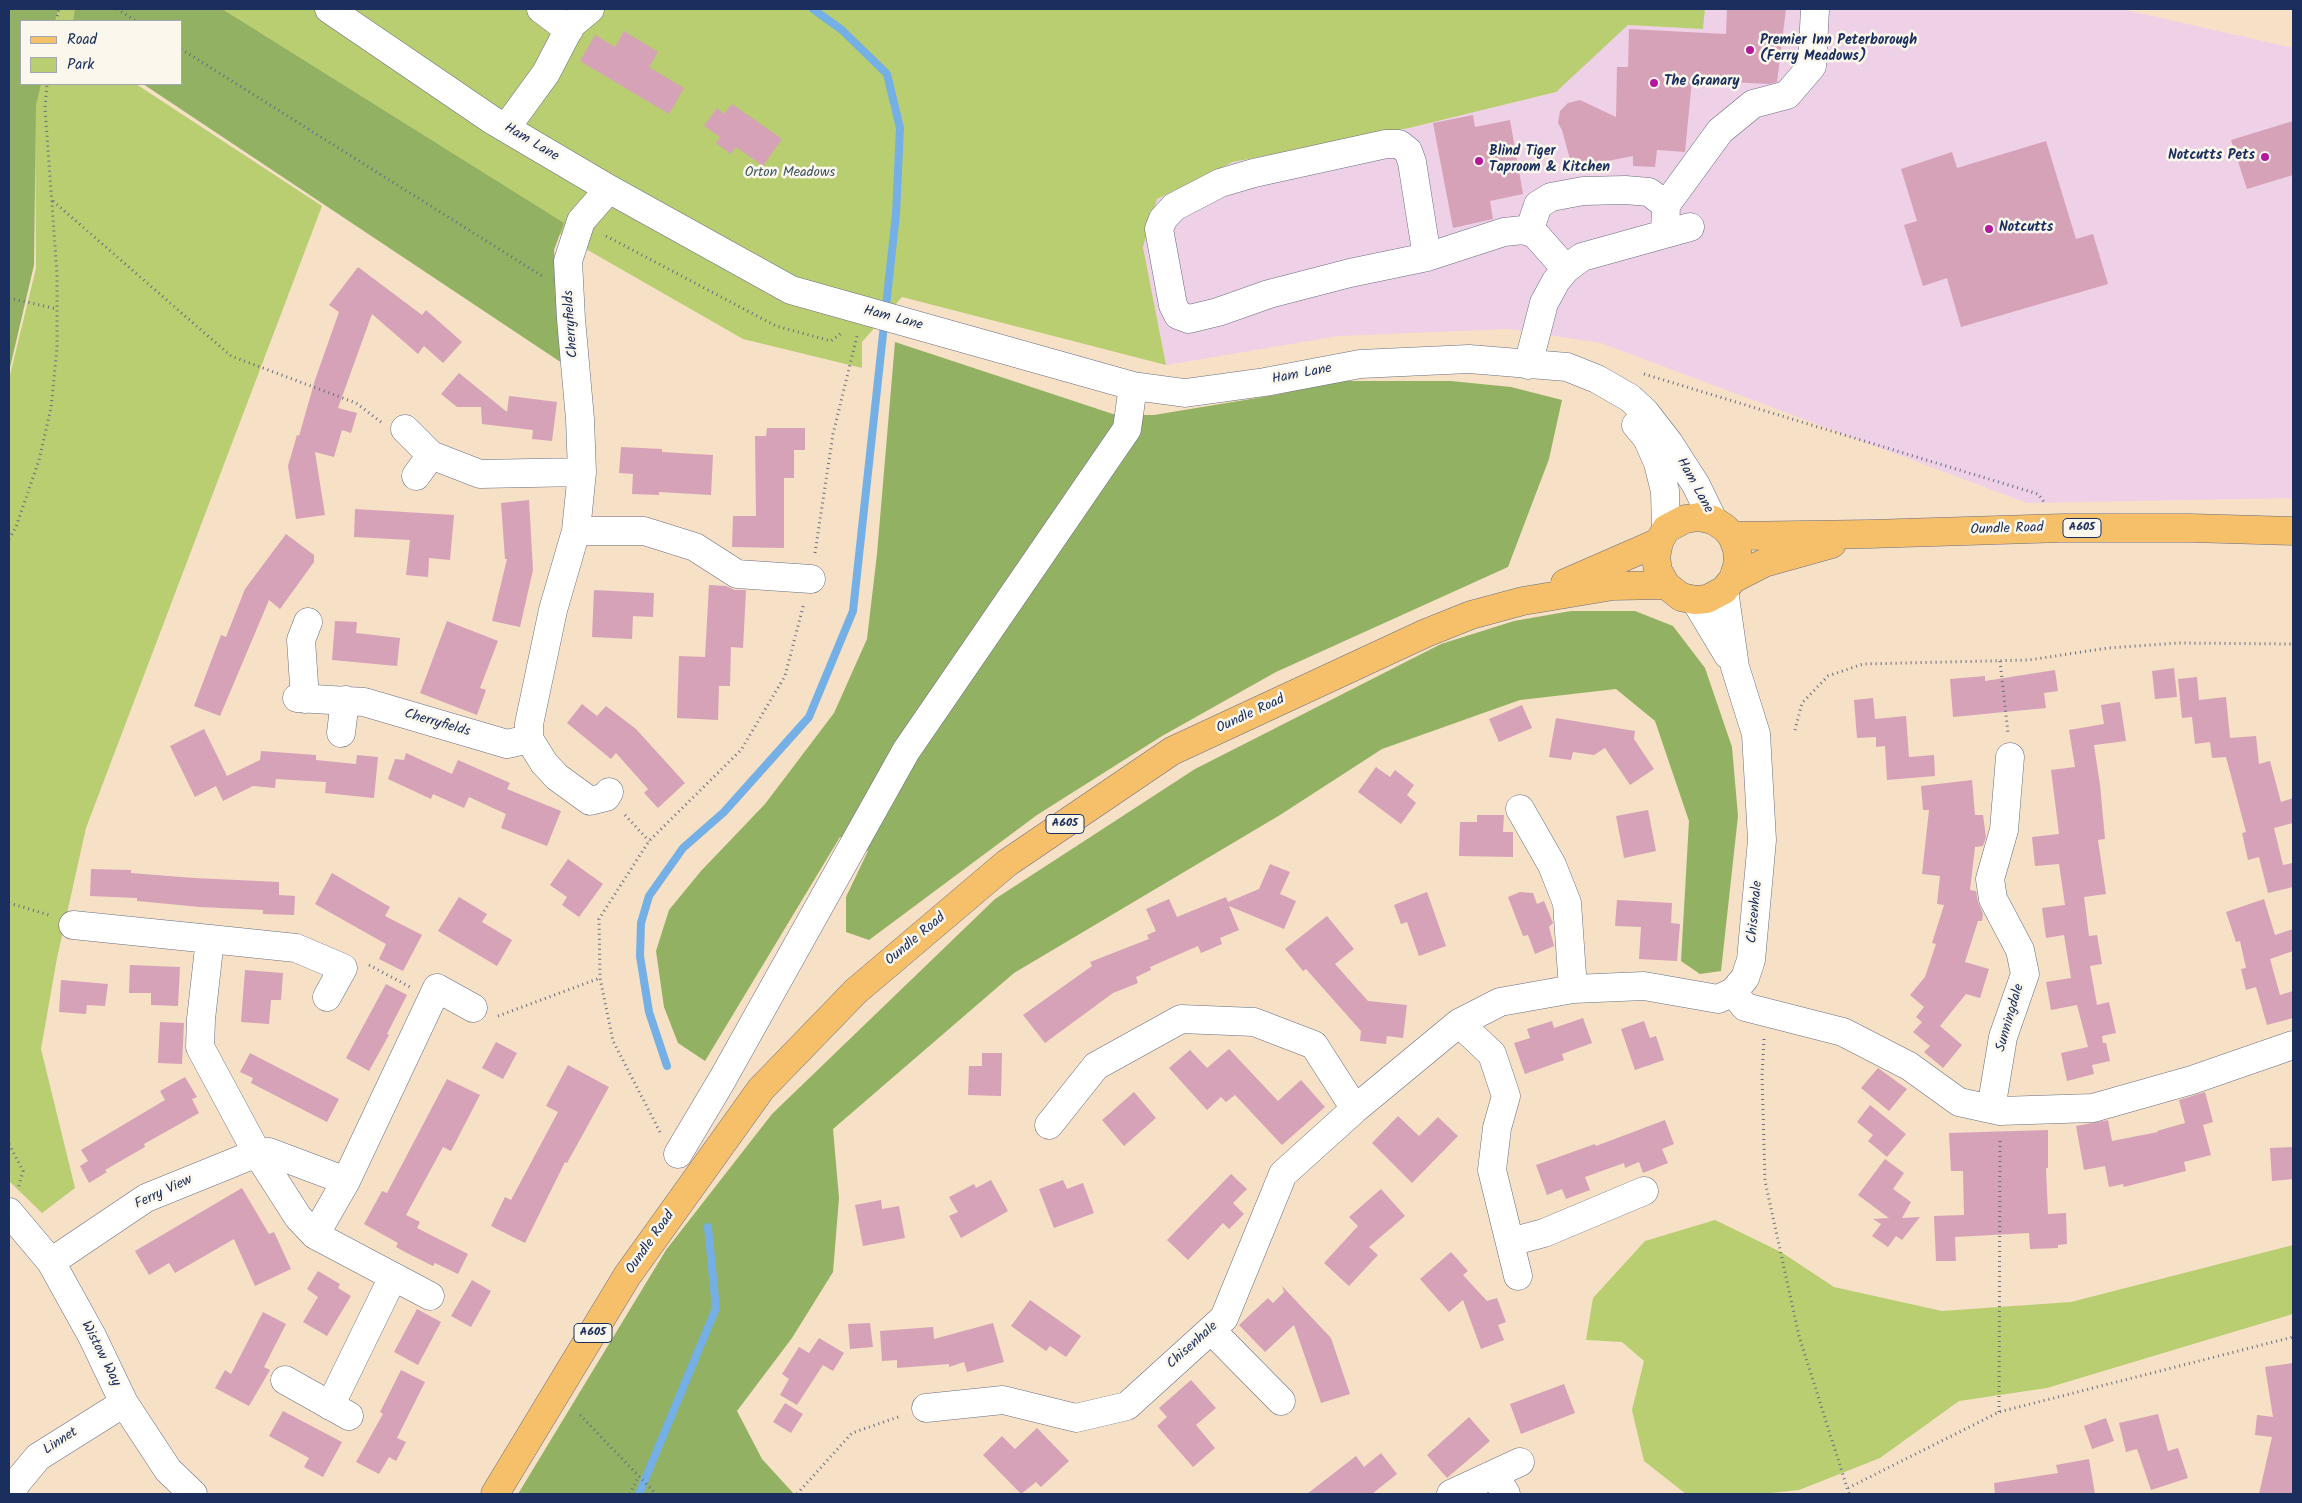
<!DOCTYPE html>
<style>
body{margin:0}
#map{position:relative;width:2302px;height:1503px;overflow:hidden;background:#f6e0c6;font-family:Kalam,sans-serif}
canvas{display:block}
.frame{position:absolute;inset:0;border:10px solid #1b2f5e;pointer-events:none}
.legend{position:absolute;left:20px;top:20px;width:162px;height:65px;box-sizing:border-box;background:#fbf7ec;border:1px solid #a1a7b3;margin:0;padding:6px 9px;list-style:none;font-size:15px;color:#1b2f5e}
.legend li{display:flex;align-items:center;gap:10px;height:25px}
.legend b{width:25px;border:1px solid #a1a7b3}
</style>
<div id="map">
<canvas width="2302" height="1503"></canvas>
<div class="frame"></div>
<ul class="legend">
<li><b style="height:6px;background:#f6c06b"></b>Road</li>
<li><b style="height:14px;background:#b9ce71"></b>Park</li>
</ul>
</div>
<script>
const ctx = document.querySelector('canvas').getContext('2d');
ctx.lineJoin = 'round';
function fillPath(path, color) {
  ctx.fillStyle = color;
  ctx.fill(path, 'evenodd');
}
function shape(rows) {
  const path = new Path2D();
  for (const r of rows) {
    path.moveTo(r[0], r[1]);
    for (let i = 2; i < r.length; i += 2) path.lineTo(r[i], r[i + 1]);
  }
  return path;
}
function stroke(path, color, width, dash) {
  ctx.strokeStyle = color;
  ctx.lineWidth = width;
  ctx.lineCap = dash ? 'butt' : 'round';
  ctx.setLineDash(dash || []);
  ctx.stroke(path);
}
function drawText(font, color, halo, rows, align = 'center') {
  ctx.font = font + ' Kalam,sans-serif';
  ctx.lineWidth = 5;
  ctx.setLineDash([]);
  ctx.textBaseline = 'middle';
  ctx.strokeStyle = halo;
  ctx.fillStyle = color;
  for (const [text, x, y, turn = 0] of rows) {
    ctx.save();
    ctx.translate(x, y);
    ctx.rotate((+turn || 0) * Math.PI / 180);
    ctx.textAlign = isNaN(turn) ? turn : align;
    if (halo) ctx.strokeText(text, 0, 0);
    ctx.fillText(text, 0, 0);
    ctx.restore();
  }
}
const built = shape([
 [1705,9,2121,9,2293,48,2293,498,2027,503,1601,343,1509,329,1338,336,1166,365,1143,247,1157,199,1233,162,1409,128,1555,92,1628,25,1703,29]
]);
const green = shape([
 [52,9,98,9,89,21,50,21],
 [167,9,1705,9,1703,29,1628,25,1556,92,1409,128,1233,162,1157,199,1143,247,1166,365,902,297,862,342,862,368,743,339],
 [39,84,136,84,322,206,86,828,57,958,41,1049,75,1188,42,1213,9,1181,9,379,36,268,35,105],
 [1715,1220,1781,1252,1834,1287,1942,1311,2071,1302,2293,1245,2293,1314,2047,1388,1959,1401,1880,1458,1799,1490,1761,1494,1686,1494,1644,1461,1632,1410,1644,1361,1622,1342,1586,1340,1593,1298,1645,1241]
]);
const forest = shape([
 [9,9,58,9,55,21,21,21,21,84,41,84,36,105,34,265,9,372],
 [75,9,222,9,564,223,554,250,562,363,143,84,181,84,181,21,73,21],
 [895,342,1116,415,1154,415,1275,395,1336,381,1451,381,1511,387,1562,400,1549,459,1508,567,1276,672,1162,736,1037,815,869,940,846,932,846,897,868,851,840,837,705,1061,678,1043,664,1007,656,951,669,910,701,871,765,804,834,713,867,639,877,554],
 [1571,611,1635,611,1673,626,1705,668,1732,747,1738,816,1721,971,1700,974,1681,961,1689,821,1655,721,1616,689,1520,700,1382,749,1280,815,1014,973,833,1129,839,1198,833,1272,792,1338,737,1411,762,1459,794,1494,518,1494,666,1250,772,1114,995,899,1195,769,1441,644,1514,621]
]);
const stream = shape([
 [667,1066,649,1012,640,956,641,923,649,896,683,848,724,812,809,717,853,611,896,214,900,128,887,74,842,30,813,9],
 [639,1494,716,1308,708,1227]
]);
const building = shape([
 [1727,9,1786,9,1777,82,1769,84,1692,80,1685,152,1657,150,1655,167,1633,166,1633,156,1582,166,1580,159,1571,163,1562,130,1558,123,1560,111,1568,103,1580,100,1616,117,1617,67,1628,67,1629,29,1726,34],
 [624,31,658,52,649,67,684,88,669,114,580,61,595,35,615,47],
 [732,104,782,139,763,166,736,147,731,154,716,143,720,137,704,126,717,108,724,114],
 [1473,115,1475,127,1510,120,1523,194,1490,201,1493,219,1453,228,1433,123],
 [2293,121,2293,175,2247,189,2231,140],
 [2046,141,2076,239,2093,234,2108,284,1961,327,1947,278,1923,286,1904,225,1917,221,1901,169,1952,152,1957,168],
 [358,267,422,315,426,310,462,342,443,363,424,346,418,354,372,314,338,408,357,413,351,433,342,430,334,457,315,452,325,515,296,519,288,466,297,435,299,436,315,380,339,312,329,305],
 [459,373,507,412,509,396,557,402,552,441,532,439,533,430,482,424,481,407,457,407,441,394],
 [767,428,805,428,805,450,794,450,794,478,784,478,784,548,732,547,733,516,756,516,755,436,766,436],
 [621,447,662,449,662,452,713,455,711,495,659,492,659,495,632,494,633,474,619,473],
 [529,500,533,570,520,627,492,621,507,559,505,559,501,503],
 [355,509,454,515,450,560,429,558,428,577,406,575,410,540,354,537],
 [286,534,314,555,314,562,280,609,269,600,220,716,194,706,221,635,226,637,245,589],
 [709,585,726,586,735,590,746,590,743,648,731,647,730,686,719,686,718,720,677,718,679,656,705,657],
 [594,590,654,593,653,617,633,616,632,639,592,637],
 [335,621,357,622,356,633,400,638,397,666,332,660],
 [447,621,498,641,480,688,486,690,477,715,420,693],
 [2174,668,2177,697,2155,699,2152,671],
 [2055,670,2058,691,2044,693,2046,708,1953,717,1950,679,1985,676,1985,681],
 [2197,677,2199,700,2226,697,2230,738,2256,736,2259,764,2270,761,2281,802,2293,798,2293,823,2274,828,2283,865,2293,863,2293,887,2268,893,2259,857,2248,860,2242,833,2246,832,2226,757,2212,758,2210,742,2195,744,2192,717,2182,718,2178,679],
 [1873,698,1875,719,1906,716,1909,757,1934,755,1935,776,1887,780,1885,746,1876,747,1876,737,1857,738,1854,700],
 [2120,702,2126,741,2094,745,2100,785,2105,839,2098,840,2106,894,2084,897,2089,936,2097,935,2102,964,2090,966,2097,1005,2109,1002,2116,1033,2102,1036,2103,1043,2106,1043,2110,1061,2092,1065,2094,1074,2067,1081,2061,1053,2088,1047,2077,1005,2051,1010,2046,982,2071,978,2064,935,2046,938,2042,908,2065,905,2059,864,2035,866,2032,837,2059,834,2051,770,2075,767,2069,730,2104,724,2101,705],
 [582,704,597,716,606,706,636,729,685,783,658,808,644,793,648,789,616,753,611,759,567,723],
 [1522,705,1532,728,1499,742,1489,719],
 [1556,718,1635,731,1634,739,1654,769,1630,785,1605,748,1594,755,1573,752,1571,760,1549,757],
 [204,729,227,776,260,760,261,751,316,755,316,760,356,764,357,755,378,757,374,798,325,793,326,782,276,779,275,788,253,786,223,801,216,786,195,797,170,746],
 [406,753,452,774,458,760,510,783,507,789,561,811,547,846,501,828,506,814,469,797,464,808,433,794,431,799,388,779,395,759,404,760],
 [1376,767,1390,777,1395,770,1414,785,1407,795,1416,803,1401,824,1358,792],
 [1972,780,1975,815,1983,815,1986,837,1983,846,1975,847,1970,890,1976,891,1978,902,1983,914,1982,921,1978,921,1965,962,1989,969,1980,998,1966,994,1940,1026,1962,1045,1943,1068,1924,1052,1930,1046,1913,1032,1922,1022,1916,1017,1924,1007,1910,995,1925,977,1936,944,1932,943,1944,905,1937,904,1940,876,1922,874,1929,810,1923,810,1921,786],
 [1648,810,1656,851,1624,858,1616,816],
 [1477,815,1504,815,1503,832,1513,832,1513,857,1459,856,1460,822,1477,822],
 [568,859,603,884,579,917,562,905,567,897,550,885],
 [1270,864,1290,872,1280,894,1296,901,1284,929,1229,906,1239,930,1220,938,1222,944,1201,953,1198,946,1150,967,1151,970,1136,977,1138,983,1113,993,1045,1043,1023,1015,1092,966,1090,962,1149,939,1147,935,1156,931,1146,909,1169,899,1177,917,1226,897,1228,902,1259,889],
 [91,869,131,870,131,873,194,878,279,882,279,895,295,896,294,915,263,914,263,910,200,907,137,901,137,898,90,896],
 [332,873,390,907,385,916,422,935,403,971,379,959,386,944,315,904],
 [1427,892,1446,946,1419,956,1407,922,1401,924,1394,905],
 [1520,892,1533,893,1537,904,1544,901,1553,923,1549,927,1554,946,1535,954,1528,935,1523,936,1508,897],
 [459,897,487,914,482,922,512,940,497,966,438,931],
 [2264,899,2275,935,2293,929,2293,951,2270,959,2280,995,2293,991,2293,1018,2267,1025,2256,987,2246,990,2241,969,2246,968,2240,941,2236,942,2226,912],
 [1617,900,1672,903,1671,923,1680,924,1677,961,1639,959,1641,927,1615,926],
 [1327,916,1354,949,1335,964,1368,1001,1407,1005,1403,1038,1387,1036,1386,1044,1360,1041,1361,1031,1306,969,1303,971,1285,949],
 [130,965,180,967,178,1006,151,1005,151,993,129,993],
 [245,970,283,973,281,1000,271,1000,269,1024,241,1022],
 [61,980,108,984,105,1006,87,1005,86,1014,59,1012],
 [386,984,407,995,387,1034,389,1035,369,1071,346,1058],
 [1583,1018,1592,1043,1562,1054,1564,1060,1525,1074,1514,1043,1530,1038,1527,1029,1552,1021,1554,1028],
 [1644,1021,1650,1038,1656,1036,1664,1060,1635,1070,1621,1029],
 [160,1022,184,1023,182,1064,158,1063],
 [496,1042,517,1053,503,1079,482,1068],
 [1229,1049,1278,1101,1301,1080,1325,1107,1282,1145,1235,1095,1226,1102,1221,1097,1207,1110,1169,1068,1190,1050,1207,1068],
 [250,1053,339,1099,327,1122,251,1083,253,1078,240,1072],
 [982,1053,1002,1053,1001,1096,968,1095,969,1066,982,1066],
 [568,1065,609,1087,567,1163,565,1162,525,1243,491,1226,505,1197,511,1200,558,1112,546,1106],
 [1878,1068,1907,1089,1889,1111,1861,1088],
 [185,1077,197,1097,192,1099,199,1113,144,1144,145,1147,105,1170,107,1172,89,1183,80,1166,88,1161,81,1150,165,1100,160,1091],
 [447,1079,480,1095,451,1151,443,1147,406,1215,420,1222,417,1228,468,1254,458,1274,435,1263,433,1266,405,1252,396,1247,398,1243,364,1224,382,1191,387,1193],
 [1134,1092,1156,1118,1124,1146,1102,1120],
 [2205,1092,2213,1122,2203,1125,2211,1155,2184,1162,2186,1171,2124,1187,2123,1184,2109,1187,2105,1166,2084,1170,2076,1126,2108,1120,2112,1141,2158,1132,2157,1131,2185,1123,2179,1100],
 [1870,1105,1906,1134,1887,1157,1868,1141,1873,1135,1857,1122],
 [1398,1116,1419,1136,1438,1117,1458,1136,1412,1183,1372,1143],
 [1665,1120,1674,1144,1662,1149,1668,1163,1643,1173,1639,1162,1625,1168,1624,1163,1585,1177,1590,1190,1566,1199,1562,1189,1547,1195,1536,1165,1595,1144,1596,1146],
 [2048,1130,2048,1168,2046,1168,2048,1214,2066,1213,2067,1244,2058,1245,2058,1248,2030,1249,2029,1233,1955,1237,1956,1261,1936,1261,1934,1216,1964,1215,1963,1171,1951,1171,1949,1133],
 [2293,1147,2293,1179,2272,1181,2270,1148],
 [1885,1159,1904,1173,1893,1189,1911,1202,1902,1218,1920,1217,1902,1240,1896,1236,1888,1247,1872,1236,1881,1224,1873,1219,1889,1218,1858,1195],
 [1231,1174,1247,1189,1233,1203,1244,1214,1229,1229,1223,1223,1188,1260,1167,1240],
 [991,1180,1008,1211,961,1238,949,1216,958,1212,949,1197,974,1184,976,1188],
 [1063,1180,1067,1189,1083,1183,1094,1213,1054,1228,1039,1189],
 [242,1188,269,1234,274,1232,291,1269,255,1286,234,1239,175,1273,169,1263,149,1275,135,1251],
 [1381,1189,1405,1216,1369,1247,1378,1255,1349,1286,1324,1263,1358,1226,1349,1217],
 [881,1200,882,1209,899,1206,905,1238,863,1246,855,1205],
 [1451,1252,1468,1271,1463,1275,1487,1301,1497,1298,1506,1322,1498,1325,1504,1340,1481,1349,1463,1300,1449,1312,1420,1279],
 [318,1271,340,1284,338,1288,351,1296,327,1336,303,1322,318,1297,307,1289],
 [472,1280,491,1291,471,1327,451,1316],
 [1282,1286,1331,1338,1350,1394,1321,1403,1294,1325,1265,1352,1239,1325,1268,1298,1273,1303,1284,1292],
 [1030,1300,1081,1336,1066,1357,1050,1346,1046,1351,1011,1326],
 [417,1309,441,1322,418,1365,394,1352],
 [263,1312,286,1324,264,1367,270,1370,249,1406,215,1388,225,1370,231,1374],
 [870,1323,873,1347,850,1349,848,1324],
 [993,1323,1004,1362,967,1372,964,1362,949,1367,949,1364,897,1368,897,1360,882,1361,880,1331,933,1327,934,1339],
 [819,1338,844,1353,833,1371,823,1365,797,1405,780,1395,789,1379,782,1374,799,1347,809,1353],
 [2293,1363,2293,1494,2259,1494,2272,1437,2255,1435,2257,1415,2273,1417,2265,1367],
 [401,1370,425,1382,397,1438,406,1442,396,1461,389,1457,379,1474,356,1462,383,1414,380,1412],
 [1191,1380,1216,1408,1196,1425,1215,1448,1193,1467,1157,1426,1167,1417,1159,1408],
 [1564,1384,1575,1413,1521,1434,1510,1404],
 [785,1403,803,1414,791,1433,773,1422],
 [283,1411,342,1442,323,1477,304,1467,309,1458,269,1436],
 [2158,1414,2168,1451,2178,1448,2188,1478,2151,1490,2137,1449,2126,1452,2119,1423],
 [1469,1417,1490,1441,1447,1478,1427,1455],
 [2106,1418,2114,1441,2092,1449,2084,1426],
 [1037,1428,1069,1461,1041,1487,1036,1482,1021,1494,983,1455,1002,1436,1015,1449],
 [1381,1453,1397,1474,1372,1494,1307,1494,1356,1456,1364,1467],
 [2089,1459,2095,1494,1995,1494,1994,1483,2058,1473,2056,1465]
]);
const path = shape([
 [117,9,136,21],
 [56,21,59,9],
 [181,49,542,276],
 [53,201,231,356,356,403,381,422],
 [606,236,776,326,831,341,843,332],
 [9,298,57,309],
 [1644,374,2038,494,2045,503],
 [9,539,16,527,39,460,51,408,57,348,57,274,45,108,47,84],
 [815,553,833,434,857,336],
 [2000,661,2008,733],
 [1795,730,1802,703,1828,676,1863,664,2029,660,2108,648,2178,643,2293,644],
 [625,815,649,841],
 [9,903,49,915],
 [369,965,410,987],
 [498,1016,600,978],
 [1764,1039,1762,1075,1765,1181,1799,1336,1849,1494],
 [660,1132,613,1041,600,978,599,919,649,841,741,750,785,676,804,603],
 [9,1144,23,1171,18,1189],
 [1999,1412,2000,1138],
 [580,1415,656,1494],
 [1848,1488,1999,1412,2293,1337],
 [630,1494,638,1477],
 [797,1494,852,1433,901,1416]
]);
const minor = shape([
 [329,9,492,120,609,189,791,290,1133,386,1185,393,1265,382,1360,364,1469,359,1567,367,1597,379,1630,398,1645,412,1669,443,1696,485,1713,520],
 [541,9,569,30],
 [506,128,546,73,571,25,590,9],
 [609,189,581,221,568,261,571,319,580,419,582,472,576,531,553,610,529,724,529,739,544,763,557,777,590,801,606,797,609,792],
 [1529,232,1538,205,1551,197,1583,191,1625,190,1649,192,1666,205],
 [1665,234,1666,205,1720,131,1753,104,1787,95,1812,66,1815,9],
 [1427,257,1412,162,1408,151,1399,144,1386,144,1254,173,1220,183,1174,207,1163,219,1159,229,1173,305,1178,315,1189,319,1218,312,1269,294,1350,273,1427,257,1504,232,1523,230,1535,234,1566,269],
 [1528,365,1544,303,1556,281,1566,269,1582,257,1690,227],
 [1636,425,1647,438,1658,463,1665,491,1666,529],
 [405,429,431,455,480,474,582,472],
 [416,476,431,455],
 [576,531,644,531,695,547,737,574,811,579],
 [1695,600,1728,655],
 [297,698,364,702,507,744,529,739],
 [305,699,301,640,308,622],
 [341,733,345,700],
 [1520,809,1552,865,1567,903,1573,989],
 [73,925,210,939],
 [1733,992,1745,1007,1843,1032,1909,1066,1959,1102,2000,1111,2093,1108,2192,1080,2293,1045],
 [1459,1023,1492,1054,1506,1096,1497,1128,1492,1170,1518,1276],
 [1991,1109,2003,1037,2025,974,2020,950,1993,899,1990,879,2004,830,2010,757],
 [1049,1125,1096,1066,1181,1019,1254,1022,1314,1045,1355,1109],
 [678,1154,722,1080,906,751,1127,429,1133,386],
 [9,1212,51,1262,92,1336,124,1403,168,1470,193,1494],
 [315,1235,298,1217,257,1153,269,1152,346,1181],
 [1510,1242,1544,1233,1644,1191],
 [51,1262,146,1198,257,1153,200,1047,201,1019,210,939,296,948,343,968,327,997],
 [430,1296,315,1235,346,1181,437,988,473,1008],
 [1211,1330,1281,1401],
 [285,1380,349,1416],
 [330,1406,393,1277],
 [926,1408,1003,1400,1076,1418,1127,1406,1224,1318,1283,1174,1355,1109,1459,1023,1500,1002,1573,989,1644,986,1718,999,1733,992,1745,978,1751,960,1762,840,1756,734,1735,667,1724,590],
 [1494,1474,1506,1494],
 [10,1494,18,1481,38,1457,124,1403],
 [1451,1494,1520,1462]
]);
const major = shape([
 [1699,517,1713,520,1725,528,1732,536,1737,549,1738,563,1733,579,1724,590,1707,599,1695,600,1681,597,1666,585,1658,571,1656,557,1659,542,1666,529,1685,519,1699,517],
 [1732,536,1870,534,2063,528,2191,528,2293,531],
 [1733,579,1764,563,1832,544],
 [1565,583,1659,542],
 [495,1494,627,1276,761,1089,856,991,1007,863,1172,751,1426,633,1471,615,1523,601,1613,586,1666,585]
]);
const markers = [
 [1750,50,5,"#b5179e"],
 [1654,83,5,"#b5179e"],
 [2265,157,5,"#b5179e"],
 [1479,161,5,"#b5179e"],
 [1989,229,5,"#b5179e"]
];
const shields = [
 [2082,528,38],
 [1065,824,38],
 [593,1333,38]
];
const shieldNames = [
 ["A605",2082,528],
 ["A605",1065,824],
 ["A605",593,1333]
];
const poiNames = [
 ["Premier Inn Peterborough",1760,42],
 ["(Ferry Meadows)",1760,58],
 ["The Granary",1664,83],
 ["Blind Tiger",1489,153],
 ["Taproom & Kitchen",1489,169],
 ["Notcutts Pets",2255,157,"right"],
 ["Notcutts",1999,229]
];
const streetNames = [
 ["Ham Lane",531,143,31],
 ["Ham Lane",893,319,15],
 ["Cherryfields",572,324,-94],
 ["Ham Lane",1302,375,-11],
 ["Ham Lane",1694,486,61],
 ["Oundle Road",2007,530,-2],
 ["Oundle Road",1251,715,-25],
 ["Cherryfields",437,724,16],
 ["Chisenhale",1756,912,-85],
 ["Oundle Road",916,940,-40],
 ["Sunningdale",2011,1018,-74],
 ["Ferry View",164,1193,-25],
 ["Oundle Road",651,1243,-55],
 ["Chisenhale",1193,1346,-42],
 ["Wistow Way",100,1354,63],
 ["Linnet",61,1442,-33]
];
const parkNames = [
 ["Orton Meadows",790,174]
];
fillPath(built, '#eed0e7');
fillPath(green, '#b9ce71');
fillPath(forest, '#92b163');
stroke(stream, '#74afe5', 8);
fillPath(building, '#d6a2b8');
stroke(minor, '#686d82', 29);
stroke(major, '#686d82', 29);
stroke(path, '#686d82', 3, [1, 4]);
stroke(minor, '#fff', 28);
stroke(major, '#f6c06b', 28);
for (const [x, y, r, color] of markers) {
  const dot = new Path2D();
  dot.arc(x, y, r, 0, 2 * Math.PI);
  ctx.fillStyle = color;
  ctx.fill(dot);
  stroke(dot, '#fbf7ec', 2);
}
for (const [x, y, w] of shields) {
  const box = new Path2D();
  box.roundRect(x - w / 2, y - 9.5, w, 19, 4);
  ctx.fillStyle = '#fbf7ec';
  ctx.fill(box);
  stroke(box, '#1b2f5e', 1);
}
drawText('bold 12px', '#1b2f5e', null, shieldNames);
drawText('bold 14px', '#1b2f5e', '#fbf7ec', poiNames, 'left');
drawText('14px', '#1b2f5e', '#fbf7ec', streetNames);
drawText('14px', '#425763', '#fbf7ec', parkNames);
</script>
